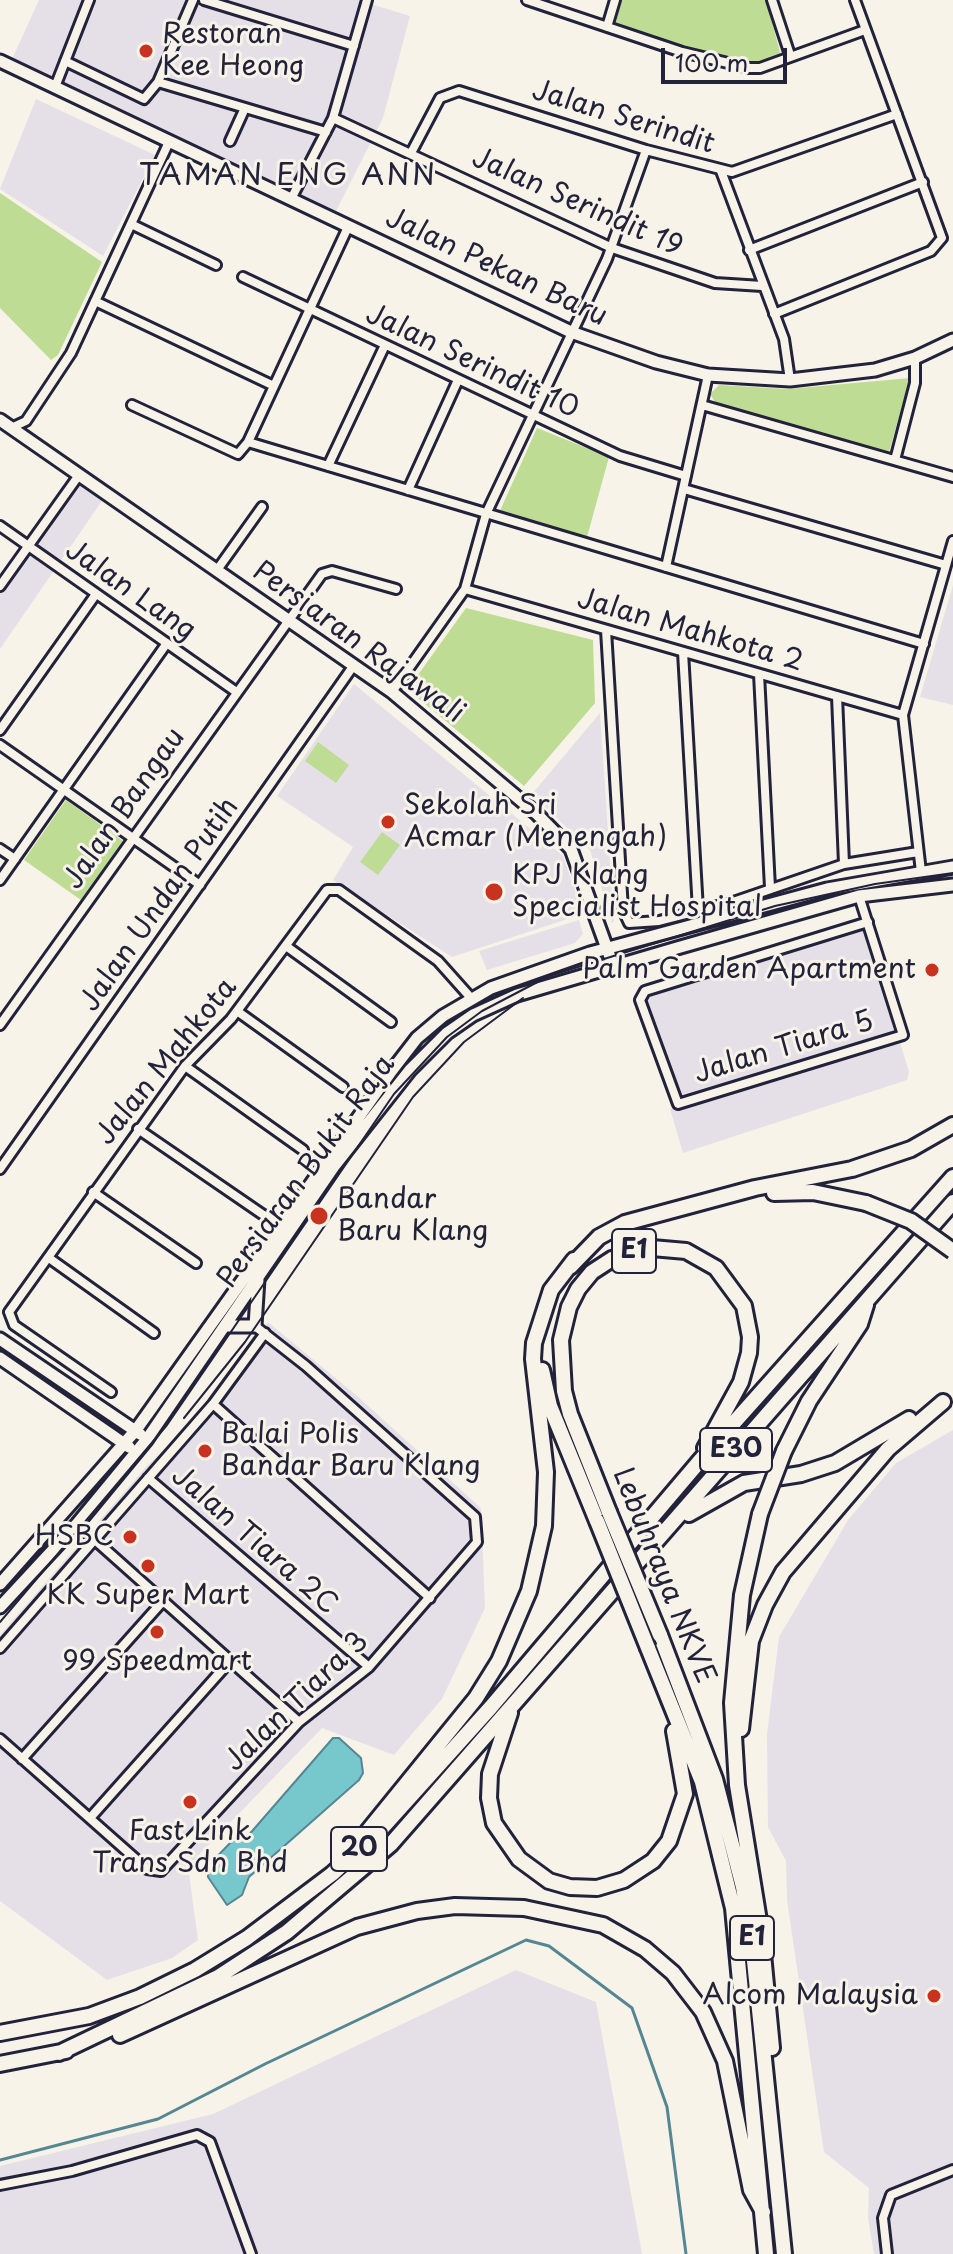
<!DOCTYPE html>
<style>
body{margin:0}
#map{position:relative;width:953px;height:2254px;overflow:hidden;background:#f7f3e8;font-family:"Playpen Sans",sans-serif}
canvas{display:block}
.scale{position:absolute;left:661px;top:48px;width:126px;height:36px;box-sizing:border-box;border:4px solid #22223b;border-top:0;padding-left:10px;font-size:24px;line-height:28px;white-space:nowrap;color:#22223b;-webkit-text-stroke:6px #f7f3e8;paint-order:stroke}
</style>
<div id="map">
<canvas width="953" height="2254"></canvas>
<div class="scale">100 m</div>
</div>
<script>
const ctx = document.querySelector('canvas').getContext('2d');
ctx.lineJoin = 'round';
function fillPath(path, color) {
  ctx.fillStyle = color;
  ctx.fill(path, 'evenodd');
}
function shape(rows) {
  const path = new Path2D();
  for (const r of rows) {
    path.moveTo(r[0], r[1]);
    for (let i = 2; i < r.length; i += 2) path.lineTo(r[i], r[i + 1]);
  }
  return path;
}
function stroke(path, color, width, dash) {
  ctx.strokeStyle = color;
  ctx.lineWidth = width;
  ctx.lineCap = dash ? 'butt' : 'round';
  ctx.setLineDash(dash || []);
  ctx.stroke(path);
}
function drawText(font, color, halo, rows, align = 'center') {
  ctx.font = font + ' "Playpen Sans",sans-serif';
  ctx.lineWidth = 6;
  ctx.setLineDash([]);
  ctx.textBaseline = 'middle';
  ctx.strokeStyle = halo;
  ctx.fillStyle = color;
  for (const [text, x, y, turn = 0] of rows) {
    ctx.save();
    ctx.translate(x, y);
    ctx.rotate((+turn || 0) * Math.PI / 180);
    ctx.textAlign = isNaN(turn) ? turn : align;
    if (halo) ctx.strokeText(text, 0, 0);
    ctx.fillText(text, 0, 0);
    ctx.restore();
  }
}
const built = shape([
 [39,0,358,0,410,16,383,118,336,211,12,59],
 [36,99,155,155,103,256,0,189],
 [79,482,104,498,0,649,0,594],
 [953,585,953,705,920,697],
 [354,684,563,856,583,914,452,957,333,880,353,847,277,796],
 [600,713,614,921,612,923,590,850,532,794],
 [579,920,583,934,575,943,487,970,479,951],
 [865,927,909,1072,907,1080,683,1153,670,1109,680,1106,644,1001,648,994],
 [268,1322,356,1395,481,1508,485,1608,442,1699,394,1755,322,1728,188,1866,198,1940,172,1958,107,1980,0,1901,0,1635,146,1467,203,1411],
 [953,1430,953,2254,874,2254,868,2218,869,2188,824,2152,787,1900,786,1861,768,1827,767,1734,779,1637,848,1520,896,1463],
 [516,1970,596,2002,642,2254,0,2254,0,2166,213,2114]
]);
const green = shape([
 [622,0,766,0,781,56,768,67,752,67,615,25],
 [0,193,102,262,58,355,51,360,0,308],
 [910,378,889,452,717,405,710,394,719,385,788,389],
 [537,428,609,457,587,537,499,513],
 [466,608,593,640,595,703,524,786,418,698,415,679],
 [318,742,349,765,336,783,305,761],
 [66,800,123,841,81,900,24,860],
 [382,832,400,845,378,875,360,862]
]);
const water = shape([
 [333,1738,339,1738,361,1758,363,1773,359,1780,249,1877,242,1895,227,1905,208,1877,208,1866,232,1841,247,1837,333,1738]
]);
const stream = shape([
 [0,2160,158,2119,265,2064,526,1940,549,1946,632,2008,667,2107,686,2254]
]);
const street = shape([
 [204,0,354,46],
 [527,0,682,52,749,68,760,68,865,30],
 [772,0,790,55],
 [607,27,615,0],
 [65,61,144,99,158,82,193,0],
 [158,82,326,132],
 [55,87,89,0],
 [333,118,612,248,715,283,762,286],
 [230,141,245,108],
 [411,153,440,98,459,91,646,150,732,172,897,114],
 [721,171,784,339,790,380],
 [291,199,333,118,367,0],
 [131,224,216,265],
 [749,250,923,182],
 [243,277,620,456,686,476],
 [95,301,274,386],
 [774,314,931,251,942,238,855,0],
 [132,405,238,454,248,442,348,227],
 [702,405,953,477],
 [11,428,26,421,71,353,169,142],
 [248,442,924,644],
 [895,460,915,383,915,358],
 [328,466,385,345],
 [684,489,946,565],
 [408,490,458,380],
 [0,526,235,691],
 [666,567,708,375],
 [217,570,262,507],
 [0,586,79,475],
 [465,589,903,715],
 [606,630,623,910,629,923,659,921,733,902,844,864,918,852],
 [683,652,698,910],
 [759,674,770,888],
 [392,692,465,589,486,514,607,259,646,150],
 [837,696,844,864],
 [0,730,96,594],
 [0,745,200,885],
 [0,849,15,859],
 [921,872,903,715,953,541],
 [0,880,167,643],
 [859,896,903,1035,678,1104,640,1000,645,991,868,922],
 [286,946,391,1022],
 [237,1011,343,1087],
 [0,1025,322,574,332,571,396,589],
 [185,1066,303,1150],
 [138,1129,262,1214,285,1225],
 [0,1169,354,665],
 [93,1192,196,1263],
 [49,1258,154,1333],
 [111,1392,14,1325,9,1312,185,1066,231,1019,327,890,339,890,438,961,471,998],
 [213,1404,430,1598],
 [148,1478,369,1667],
 [77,1524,299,1722],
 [0,1648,213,1404,265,1333],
 [0,1739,147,1869,161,1871,299,1722,369,1667,477,1542,475,1517,306,1366,255,1326],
 [22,1759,163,1601],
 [90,1818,230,1661],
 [0,2185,72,2171,197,2135,210,2142,251,2254],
 [887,2254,883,2218,891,2195,953,2170]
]);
const secondary = shape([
 [0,61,571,332,656,362,708,375,790,380,875,370,915,358,953,340],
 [0,420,392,692,537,814,571,849,614,968],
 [227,1326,255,1326,258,1279],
 [0,1339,140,1434],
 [0,1358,129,1447],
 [0,1584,136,1430,390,1073,417,1038,443,1016,491,988,590,953,827,889,953,867],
 [0,1607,77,1524,147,1439,335,1165,410,1070,447,1033,473,1015,517,995,677,948,859,896,953,885]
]);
const highway = shape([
 [774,1193,813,1192,866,1203],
 [570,1267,599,1237,625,1223,755,1188,852,1169,911,1149,953,1125],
 [542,1370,550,1406,597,1521],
 [784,1451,809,1401,860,1324,866,1305],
 [609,1512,570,1414,564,1391,561,1340,569,1307,578,1289,592,1272,612,1259,652,1248,686,1251,716,1268,744,1306,750,1337,749,1353,741,1382,705,1448],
 [689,1514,744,1483,801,1474,835,1463,909,1419],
 [760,1514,742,1595,732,1703,737,1785,761,1933],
 [660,1635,715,1779,743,1887,753,1951,784,2254],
 [648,1648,702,1782,733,1908,766,2254],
 [510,1713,490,1774,489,1798,494,1823,519,1859,549,1881,570,1887,597,1888,624,1880,653,1861,669,1841,685,1794,674,1731],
 [741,1729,751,1641,765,1605,783,1572,888,1449,943,1402],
 [368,1831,476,1698,499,1661,529,1591,544,1526,546,1472,533,1359,534,1343,551,1290,574,1260],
 [763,1954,772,2048],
 [0,2033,89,2016,140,1997,195,1970,247,1938,332,1874,383,1827,491,1707,698,1463,953,1177],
 [120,2035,357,1927,417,1911,455,1906,524,1908,603,1925,645,1949,673,1973,703,2012,725,2061,751,2190,763,2212],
 [59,2053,218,1977,287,1932,391,1844,953,1202],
 [0,2064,66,2051]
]);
const tram = shape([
 [184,1418,245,1342,413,1097,464,1042,523,998],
 [0,1622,167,1425,394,1094,447,1037,482,1011,549,976,775,906,875,884,953,873]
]);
const highwayBridge = shape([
 [866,1203,911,1221,953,1251],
 [609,1512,660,1635],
 [760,1514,784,1451],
 [597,1521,648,1648]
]);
const markers = [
 [146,51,8,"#c8321e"],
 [388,822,8,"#c8321e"],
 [494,892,10,"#c8321e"],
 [932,970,8,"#c8321e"],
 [319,1216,10,"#c8321e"],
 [205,1451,8,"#c8321e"],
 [130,1537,8,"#c8321e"],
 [148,1566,8,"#c8321e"],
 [157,1632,8,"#c8321e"],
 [190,1802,8,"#c8321e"],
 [934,1996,8,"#c8321e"]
];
const shields = [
 [634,1251,44],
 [736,1450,72],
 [359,1849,56],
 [752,1938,44]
];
const shieldNames = [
 ["E1",634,1251],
 ["E30",736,1450],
 ["20",359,1849],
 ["E1",752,1938]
];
const poiNames = [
 ["Restoran",162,35],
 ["Kee Heong",162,67],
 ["Sekolah Sri",404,806],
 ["Acmar (Menengah)",404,838],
 ["KPJ Klang",512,876],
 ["Specialist Hospital",512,908],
 ["Palm Garden Apartment",916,970,"right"],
 ["Bandar",337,1200],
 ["Baru Klang",337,1232],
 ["Balai Polis",221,1435],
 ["Bandar Baru Klang",221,1467],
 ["HSBC",114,1537,"right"],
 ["KK Super Mart",148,1596,"center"],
 ["99 Speedmart",157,1662,"center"],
 ["Fast Link",190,1832,"center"],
 ["Trans Sdn Bhd",190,1864,"center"],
 ["Alcom Malaysia",918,1996,"right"]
];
const streetNames = [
 ["Jalan Serindit",623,118,17],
 ["Jalan Serindit 19",577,203,24],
 ["Jalan Pekan Baru",496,268,25],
 ["Jalan Serindit 10",472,362,25],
 ["Jalan Lang",130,591,35],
 ["Jalan Mahkota 2",690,631,16],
 ["Persiaran Rajawali",358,643,36],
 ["Jalan Bangau",125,809,-55],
 ["Jalan Undan Putih",160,905,-55],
 ["Jalan Tiara 5",784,1048,-17],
 ["Jalan Mahkota",167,1062,-51],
 ["Persiaran Bukit Raja",307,1172,-54],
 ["Jalan Tiara 2C",254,1541,41],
 ["Lebuhraya NKVE",663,1576,68],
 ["Jalan Tiara 3",297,1702,-44]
];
const neighbourhoodNames = [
 ["TAMAN ENG ANN",288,177]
];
fillPath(built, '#e5e0e7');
fillPath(green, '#bedc94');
fillPath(water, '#77c8cd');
stroke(water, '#558693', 2);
stroke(stream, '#558693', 3);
stroke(street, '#22223b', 14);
stroke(secondary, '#22223b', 17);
stroke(highway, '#22223b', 20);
stroke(street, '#f7f3e8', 8);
stroke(secondary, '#f7f3e8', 11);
stroke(highway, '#f7f3e8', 14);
stroke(tram, '#22223b', 2);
stroke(highwayBridge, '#22223b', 20, []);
stroke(highwayBridge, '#f7f3e8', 14);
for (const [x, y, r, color] of markers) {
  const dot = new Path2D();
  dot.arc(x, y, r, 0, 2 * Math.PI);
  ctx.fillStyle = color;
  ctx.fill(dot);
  stroke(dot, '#f7f3e8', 3);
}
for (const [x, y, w] of shields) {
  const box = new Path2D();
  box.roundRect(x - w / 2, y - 22, w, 44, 6);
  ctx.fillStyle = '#f7f3e8';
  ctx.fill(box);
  stroke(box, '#22223b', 2);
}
drawText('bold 26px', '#22223b', null, shieldNames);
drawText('28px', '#22223b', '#f7f3e8', poiNames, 'left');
drawText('28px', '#22223b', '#f7f3e8', streetNames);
ctx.letterSpacing = '2px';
drawText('30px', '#22223b', '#f7f3e8', neighbourhoodNames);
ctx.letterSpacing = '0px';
</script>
